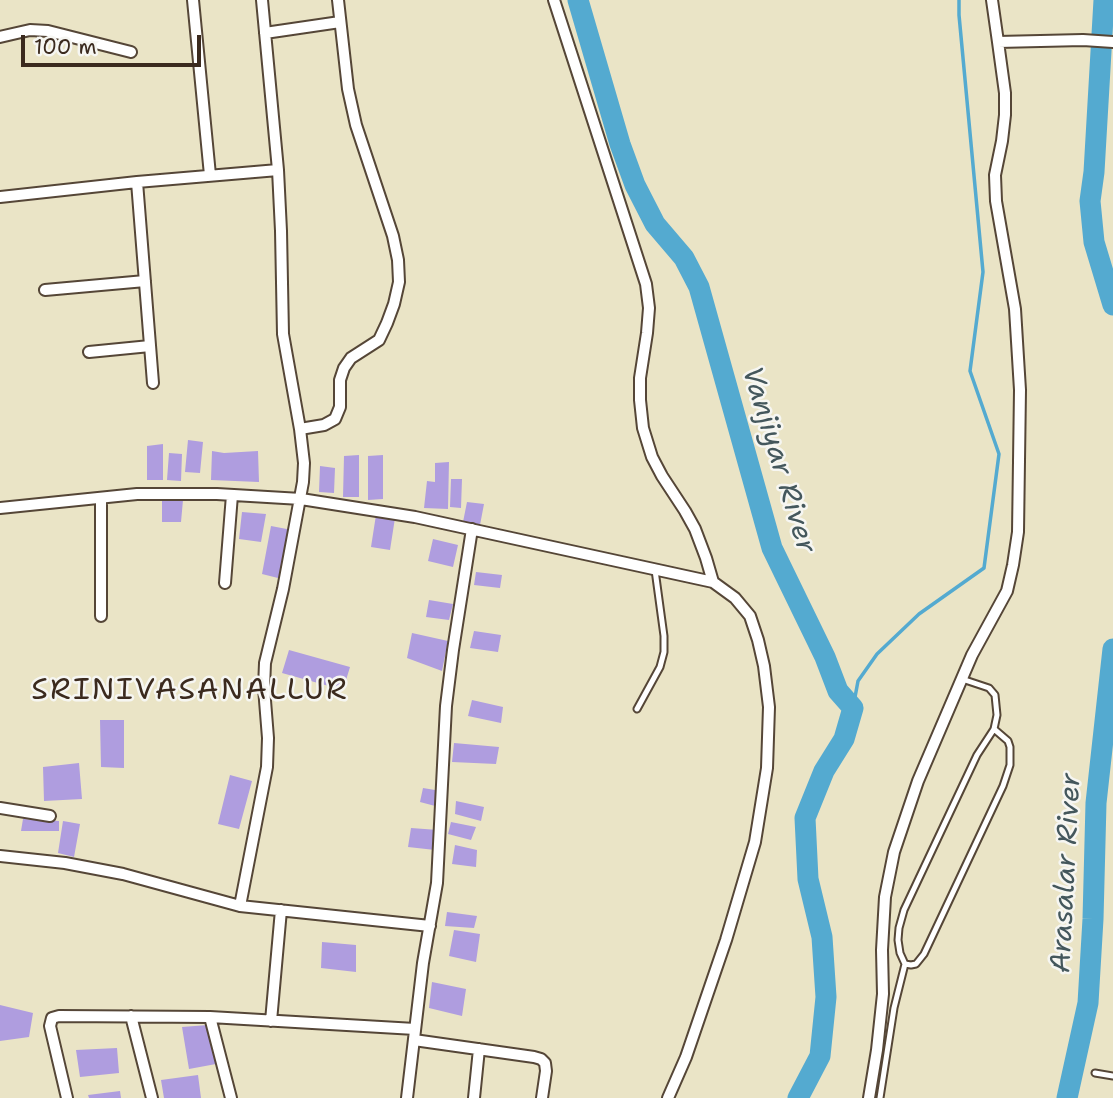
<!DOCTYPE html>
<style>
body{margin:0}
#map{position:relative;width:1113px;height:1098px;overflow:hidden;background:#eae4c6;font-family:"Shantell Sans",sans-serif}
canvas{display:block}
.scale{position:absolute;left:21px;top:35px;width:180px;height:32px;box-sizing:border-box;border:4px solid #3b2a1e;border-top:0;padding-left:9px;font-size:21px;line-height:24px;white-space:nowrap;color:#3b2a1e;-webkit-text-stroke:5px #f6f6f2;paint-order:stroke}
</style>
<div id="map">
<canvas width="1113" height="1098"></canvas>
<div class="scale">100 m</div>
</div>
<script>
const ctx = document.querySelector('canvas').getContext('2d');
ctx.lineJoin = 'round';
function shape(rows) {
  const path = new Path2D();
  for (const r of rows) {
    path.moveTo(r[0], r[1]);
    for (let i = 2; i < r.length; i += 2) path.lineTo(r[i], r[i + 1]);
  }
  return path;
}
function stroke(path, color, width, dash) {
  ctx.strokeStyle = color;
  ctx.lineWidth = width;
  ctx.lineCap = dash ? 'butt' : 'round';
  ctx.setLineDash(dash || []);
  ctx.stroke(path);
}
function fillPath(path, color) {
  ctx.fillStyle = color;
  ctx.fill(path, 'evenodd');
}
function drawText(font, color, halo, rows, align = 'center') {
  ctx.font = font + ' "Shantell Sans",sans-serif';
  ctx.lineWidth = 5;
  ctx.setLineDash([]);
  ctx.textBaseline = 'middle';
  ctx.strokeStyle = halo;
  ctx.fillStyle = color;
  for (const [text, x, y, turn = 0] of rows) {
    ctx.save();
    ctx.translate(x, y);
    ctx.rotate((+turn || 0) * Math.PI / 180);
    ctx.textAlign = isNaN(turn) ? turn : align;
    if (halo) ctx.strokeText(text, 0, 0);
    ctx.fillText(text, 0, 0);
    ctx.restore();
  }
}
const stream = shape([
 [853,708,858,681,877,654,919,614,984,568,999,454,970,371,983,272,959,15,959,0]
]);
const river = shape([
 [578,0,620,144,635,185,655,224,684,258,699,287,772,548,825,657,838,691,853,708,844,739,824,771,805,818,808,879,822,937,826,997,820,1056,798,1098],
 [1104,0,1094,172,1090,201,1094,242,1113,305],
 [1067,1098,1088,1003,1093,919,1096,803,1113,649]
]);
const building = shape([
 [188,440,203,442,200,473,185,472],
 [163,444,163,480,147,480,147,446],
 [212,451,224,453,258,451,259,482,211,480],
 [169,453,182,454,181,481,167,480],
 [359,455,359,497,343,497,344,456],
 [383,455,383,499,368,500,368,456],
 [449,462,448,509,424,508,427,481,435,482,435,463],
 [320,466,335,468,334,493,319,492],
 [451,479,462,479,461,508,450,507],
 [183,500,181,522,162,522,162,501],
 [467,502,484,504,480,525,463,522],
 [242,512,266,514,261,542,239,539],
 [376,515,395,518,390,550,371,547],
 [271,526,292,530,282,579,262,574],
 [433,539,458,545,453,567,428,561],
 [476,572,502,575,500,588,474,585],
 [429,600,453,604,449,620,426,617],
 [474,631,501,635,498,652,470,648],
 [412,633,448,641,442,671,407,658],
 [289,650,350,667,343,690,282,673],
 [472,700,503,707,501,723,468,716],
 [100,720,124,720,124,768,101,767],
 [454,743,499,747,496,764,452,762],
 [79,763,82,799,44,801,43,767],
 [230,775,252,781,239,829,218,824],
 [423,788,441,791,439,807,420,802],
 [456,801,484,807,481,821,455,814],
 [23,819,59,821,59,831,21,831],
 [63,821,80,824,74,857,58,853],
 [451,822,476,827,471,840,448,834],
 [411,828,438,830,435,850,408,847],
 [455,845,477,850,476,867,452,864],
 [447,912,477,916,474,928,445,926],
 [454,930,480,934,476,962,449,956],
 [322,942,356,945,356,972,321,968],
 [432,982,466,989,462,1016,429,1008],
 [0,1005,33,1013,29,1037,0,1041],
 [208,1025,216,1064,189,1069,182,1027],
 [117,1048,119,1073,80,1077,76,1050],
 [198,1075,201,1098,164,1098,161,1080],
 [120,1091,121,1098,89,1098,88,1095]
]);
const lane = shape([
 [637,709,660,667,664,652,664,636,655,570],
 [905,964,911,965,916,964,924,954,1003,786,1010,765,1010,747,1008,741,994,729],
 [1095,1073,1113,1076],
 [880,1098,894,1008,905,964,900,953,898,940,899,928,904,910,977,755,994,729,997,715,995,695,989,688,962,679]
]);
const street = shape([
 [193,0,210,175],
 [554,0,646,284,649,308,647,333,640,378,640,400,643,428,652,457,662,476,685,511,695,529,706,558,713,582],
 [992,0,998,42],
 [265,33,340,22],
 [0,37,30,30,48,31,131,52],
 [137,182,153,383],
 [0,197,137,182,278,170],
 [45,290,145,281],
 [89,352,150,346],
 [300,429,324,425,335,419,340,407,340,380,344,368,351,358,379,340,387,323,394,304,399,282,398,260,393,236,356,125,348,89,338,0],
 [0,508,137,494,217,494,301,499,415,517,713,582,735,598,750,616,758,640,764,666,769,707,767,768,755,842,726,940,686,1057,668,1098],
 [225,583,232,495],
 [101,616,101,498],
 [0,808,50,816],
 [0,856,65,863,123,874,240,906,430,926],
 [240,906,267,767,268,738,264,688,265,663,283,589,303,482,304,463,300,429,283,334,281,231,278,170,262,0],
 [131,1016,152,1098],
 [210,1017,231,1098],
 [271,1021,281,910],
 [414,1040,534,1057,541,1059,545,1063,546,1071,542,1098],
 [67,1098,50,1026,52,1018,59,1016,210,1017,415,1029],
 [407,1098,423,963,437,883,446,706,453,650,472,529],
 [474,1098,479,1049],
 [869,1098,877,1050,883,994,882,950,885,897,894,852,918,781,972,655,1007,591,1013,565,1018,532,1020,390,1015,309,996,201,995,175,1002,141,1005,115,1005,93,998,42,1083,40,1113,42]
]);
const waterNames = [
 ["Vanjiyar River",778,460,73],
 ["Arasalar River",1067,873,-87]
];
const quarterNames = [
 ["SRINIVASANALLUR",190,691]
];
stroke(stream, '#54aad0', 3.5);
stroke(river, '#54aad0', 21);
fillPath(building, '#af9ddf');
stroke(lane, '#554637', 9);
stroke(street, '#554637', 14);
stroke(lane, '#fff', 5);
stroke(street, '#fff', 10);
drawText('italic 28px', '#44575c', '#f6f6f2', waterNames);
ctx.letterSpacing = '2px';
drawText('30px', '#3b2a1e', '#f6f6f2', quarterNames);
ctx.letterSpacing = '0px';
</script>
